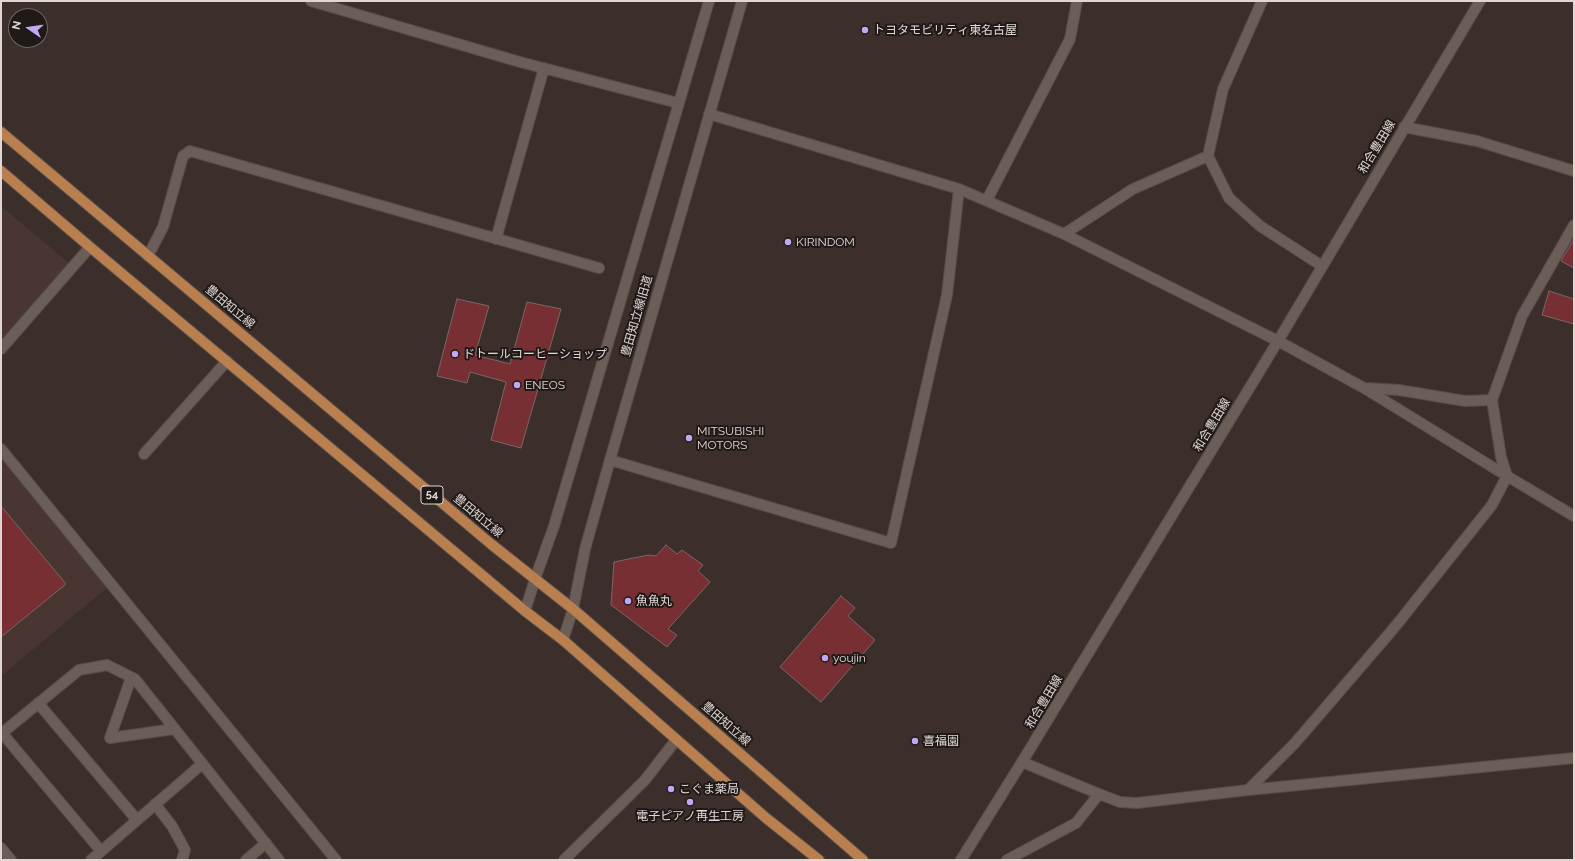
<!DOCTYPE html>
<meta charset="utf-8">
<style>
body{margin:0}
#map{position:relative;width:1575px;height:861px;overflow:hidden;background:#3c2f2b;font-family:Raleway,sans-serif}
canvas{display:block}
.frame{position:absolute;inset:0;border:2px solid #e0d7d4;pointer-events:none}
.north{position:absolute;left:8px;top:8px;width:40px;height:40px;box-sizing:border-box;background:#1f1917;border:1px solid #6c6563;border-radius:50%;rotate:283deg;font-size:11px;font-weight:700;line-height:16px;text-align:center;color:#e0d7d4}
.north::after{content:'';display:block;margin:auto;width:14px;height:18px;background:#c0a8f4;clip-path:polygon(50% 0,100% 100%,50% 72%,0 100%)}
</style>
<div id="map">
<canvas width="1575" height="861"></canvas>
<div class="frame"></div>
<div class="north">N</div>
</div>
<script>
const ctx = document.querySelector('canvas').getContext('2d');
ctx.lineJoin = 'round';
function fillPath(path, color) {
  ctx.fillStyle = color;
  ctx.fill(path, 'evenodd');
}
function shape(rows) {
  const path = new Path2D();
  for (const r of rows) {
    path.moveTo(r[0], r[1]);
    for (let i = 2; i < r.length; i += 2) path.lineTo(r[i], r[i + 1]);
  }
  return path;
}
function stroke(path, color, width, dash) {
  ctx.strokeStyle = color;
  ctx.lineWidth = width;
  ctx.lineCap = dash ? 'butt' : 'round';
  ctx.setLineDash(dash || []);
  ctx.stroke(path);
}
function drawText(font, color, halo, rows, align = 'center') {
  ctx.font = font + ' Raleway,"Noto Sans JP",sans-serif';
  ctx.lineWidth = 4;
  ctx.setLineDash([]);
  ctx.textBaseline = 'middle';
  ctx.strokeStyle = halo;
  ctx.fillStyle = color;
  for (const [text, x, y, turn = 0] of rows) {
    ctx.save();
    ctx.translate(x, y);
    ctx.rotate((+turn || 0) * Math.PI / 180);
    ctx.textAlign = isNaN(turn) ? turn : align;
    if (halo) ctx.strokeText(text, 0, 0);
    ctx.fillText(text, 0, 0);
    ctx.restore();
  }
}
const built = shape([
 [1,206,71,265,1,341],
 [1,456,108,587,1,676]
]);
const building = shape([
 [1574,239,1574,268,1561,261,1574,239],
 [1549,291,1574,299,1574,324,1542,315,1549,291],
 [457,299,489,306,475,355,510,364,527,302,561,309,521,448,491,440,506,382,470,372,467,383,437,376,457,299],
 [1,506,66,584,1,637,1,506],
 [666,545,677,554,682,550,703,565,698,571,710,582,668,629,677,635,667,647,611,605,614,562,648,555,656,556,666,545],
 [841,596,855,608,848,616,875,640,821,702,780,667,841,596]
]);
const lane = shape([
 [131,678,110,738,174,729],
 [38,703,137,820],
 [2,733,101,851],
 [1,734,79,670,107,665,135,679,279,860],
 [155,804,172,826,185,850,182,860],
 [1,848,11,860],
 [91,860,202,764],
 [246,860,266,843]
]);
const street = shape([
 [311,1,520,62,678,103],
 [709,114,959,189,1064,234,1278,341,1364,388,1507,476,1574,516],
 [1404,127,1477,141,1574,171],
 [1208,156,1229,198,1260,226,1322,266],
 [987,200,1070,39,1077,1],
 [1064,234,1133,189,1208,156,1223,89,1262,1],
 [496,239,544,68],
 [148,256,163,227,183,156,190,151,599,268],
 [1,349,90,247],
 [1365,388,1399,390,1465,401,1492,400],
 [1,449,336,860],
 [144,454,227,361],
 [610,460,891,543,947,295,959,189],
 [1022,762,1099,794],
 [1248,790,1295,743,1394,628,1492,505,1507,476,1501,457,1492,400,1522,316,1574,225],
 [564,860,645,780,676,740],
 [1007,860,1076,823,1099,794,1120,802,1137,803,1248,790,1574,758]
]);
const secondary = shape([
 [525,611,535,579,554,526,709,1],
 [563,640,573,609,585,549,610,460,742,1],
 [961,860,1022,762,1278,341,1480,1]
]);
const primary = shape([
 [1,132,491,544,573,609,863,860],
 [1,171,90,247,525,611,563,640,766,818,819,860]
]);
const markers = [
 [865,30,4,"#c0a8f4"],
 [788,242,4,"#c0a8f4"],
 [455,354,4,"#c0a8f4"],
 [517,385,4,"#c0a8f4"],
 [689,438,4,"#c0a8f4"],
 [628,601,4,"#c0a8f4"],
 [825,658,4,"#c0a8f4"],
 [915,741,4,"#c0a8f4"],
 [671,789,4,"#c0a8f4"],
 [690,802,4,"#c0a8f4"]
];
const shields = [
 [432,495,22]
];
const shieldNames = [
 ["54",432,495]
];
const poiNames = [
 ["トヨタモビリティ東名古屋",873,30],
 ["KIRINDOM",796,242],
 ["ドトールコーヒーショップ",463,354],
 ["ENEOS",525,385],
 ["MITSUBISHI",697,431],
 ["MOTORS",697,445],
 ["魚魚丸",636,601],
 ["youjin",833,658],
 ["喜福園",923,741],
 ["こぐま薬局",679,789],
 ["電子ピアノ再生工房",690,816,"center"]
];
const streetNames = [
 ["和合豊田線",1377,147,-59],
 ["豊田知立線",230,307,40],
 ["豊田知立線旧道",637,316,-74],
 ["和合豊田線",1212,425,-59],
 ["豊田知立線",478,516,40],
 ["和合豊田線",1044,702,-59],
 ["豊田知立線",726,724,41]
];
fillPath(built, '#4a3630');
fillPath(building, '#782f34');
stroke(building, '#776766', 1);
stroke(lane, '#584d49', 12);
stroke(street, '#584d49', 12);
stroke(secondary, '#584d49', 12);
stroke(primary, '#584d49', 12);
stroke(lane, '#6b5d58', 10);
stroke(street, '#6b5d58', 10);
stroke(secondary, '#6b5d58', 10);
stroke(primary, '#ba7f4f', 10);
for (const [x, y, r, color] of markers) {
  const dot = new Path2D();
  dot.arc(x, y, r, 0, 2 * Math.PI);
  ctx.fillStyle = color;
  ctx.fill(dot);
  stroke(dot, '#1f1917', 1.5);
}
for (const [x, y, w] of shields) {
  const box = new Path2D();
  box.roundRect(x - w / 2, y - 9, w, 18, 3);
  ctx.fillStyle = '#1f1917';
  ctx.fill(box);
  stroke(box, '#e0d7d4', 1);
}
drawText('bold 11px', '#e0d7d4', null, shieldNames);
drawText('12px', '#e0d7d4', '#1f1917', poiNames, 'left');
drawText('12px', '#e0d7d4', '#1f1917', streetNames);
</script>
